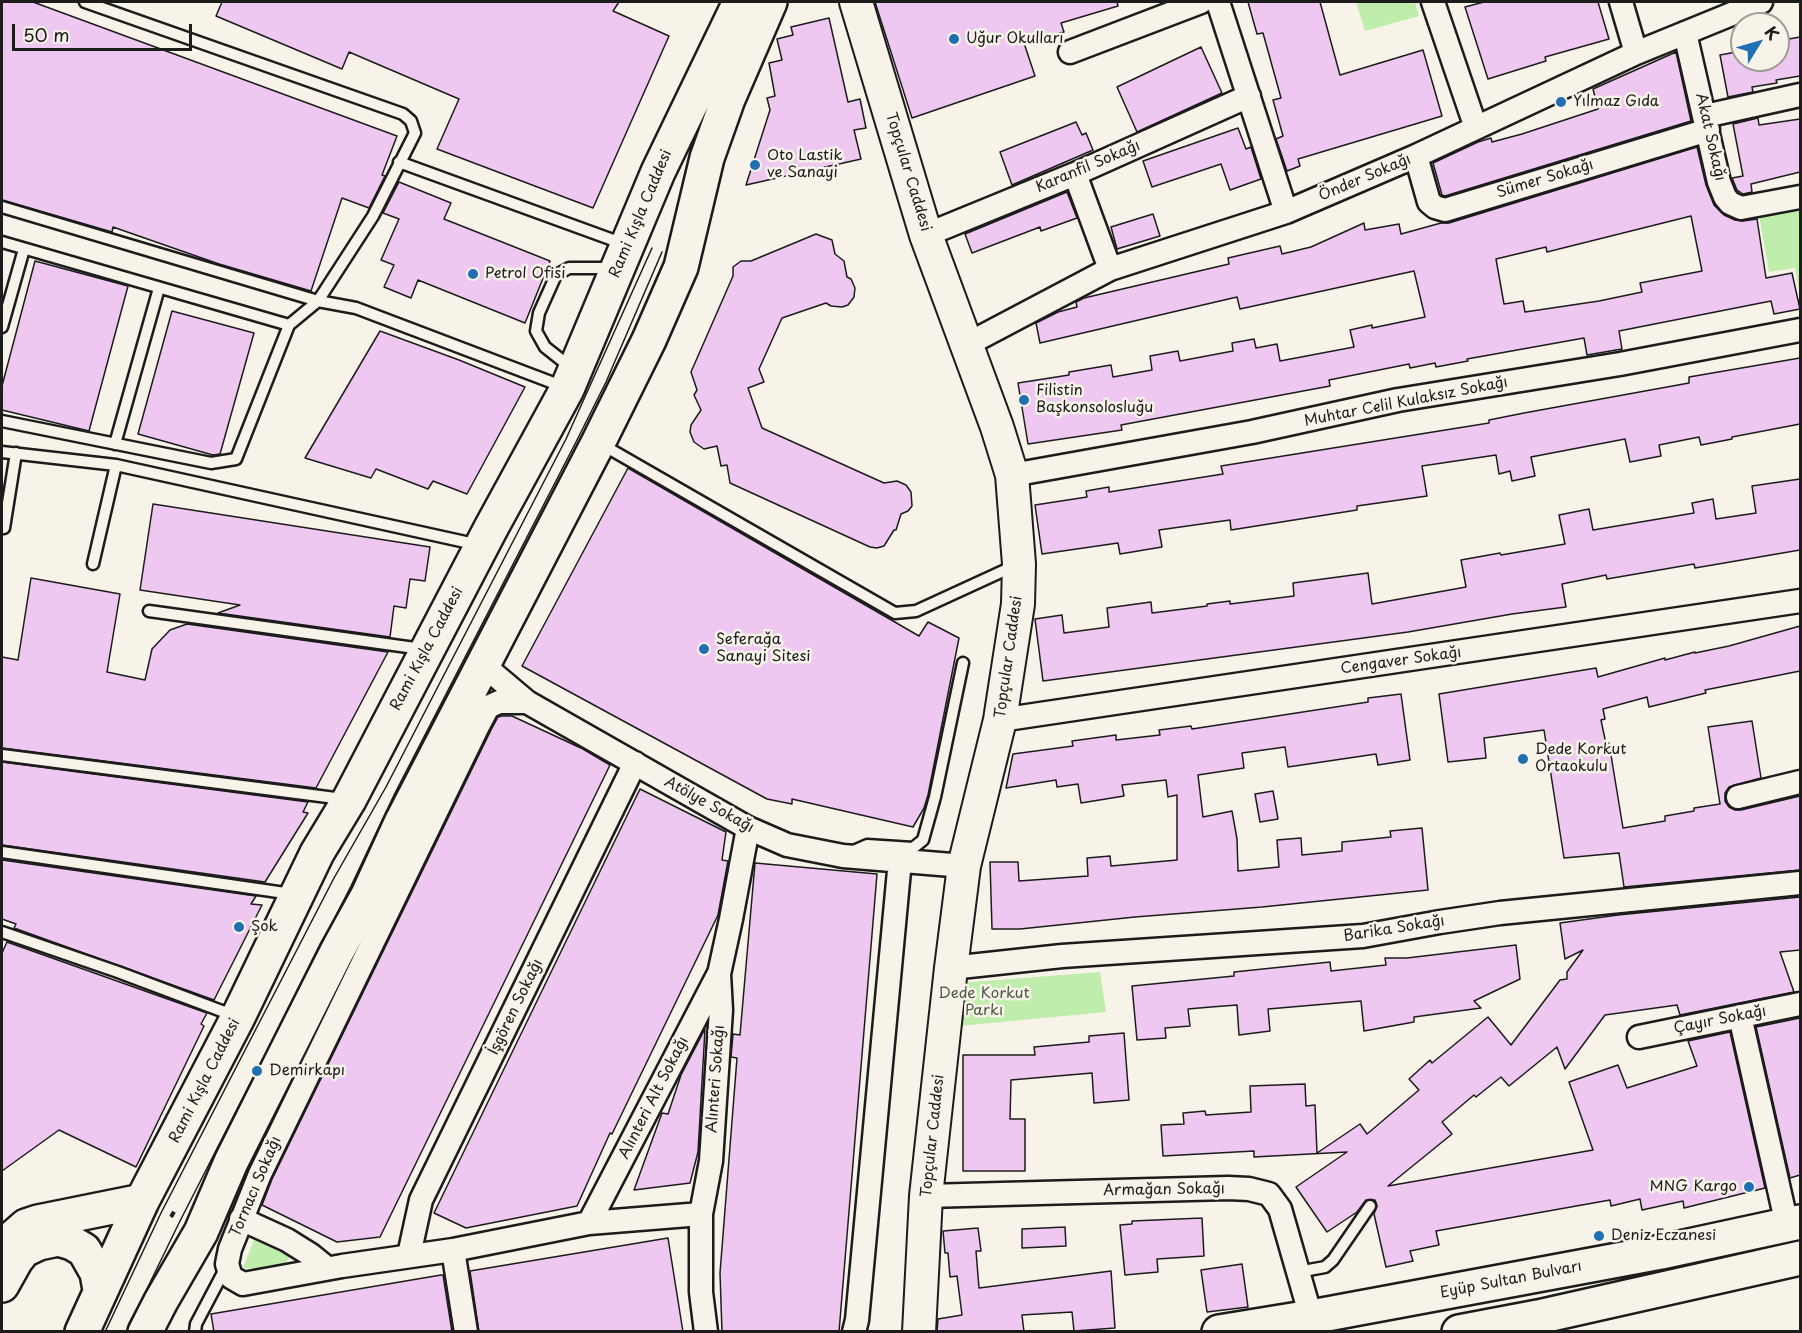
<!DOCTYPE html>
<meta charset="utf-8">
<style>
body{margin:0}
#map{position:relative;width:1802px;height:1333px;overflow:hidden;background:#f7f3e8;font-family:"Playpen Sans",sans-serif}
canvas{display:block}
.frame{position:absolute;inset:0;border:3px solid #1c1c1c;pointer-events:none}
.north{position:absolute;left:1730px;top:12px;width:60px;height:60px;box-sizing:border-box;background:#f7f3e8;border:2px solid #9f9d96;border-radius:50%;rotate:53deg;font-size:16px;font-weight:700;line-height:24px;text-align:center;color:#1c1c1c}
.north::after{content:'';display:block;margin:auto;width:21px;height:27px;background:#1f6fb2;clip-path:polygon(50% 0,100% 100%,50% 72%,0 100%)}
.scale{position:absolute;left:12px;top:24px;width:180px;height:27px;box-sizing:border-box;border:3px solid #1c1c1c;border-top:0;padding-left:8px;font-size:18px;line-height:21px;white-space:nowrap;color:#1c1c1c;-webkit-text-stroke:4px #f7f3e8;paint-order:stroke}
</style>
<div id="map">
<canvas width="1802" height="1333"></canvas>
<div class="frame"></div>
<div class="north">K</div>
<div class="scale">50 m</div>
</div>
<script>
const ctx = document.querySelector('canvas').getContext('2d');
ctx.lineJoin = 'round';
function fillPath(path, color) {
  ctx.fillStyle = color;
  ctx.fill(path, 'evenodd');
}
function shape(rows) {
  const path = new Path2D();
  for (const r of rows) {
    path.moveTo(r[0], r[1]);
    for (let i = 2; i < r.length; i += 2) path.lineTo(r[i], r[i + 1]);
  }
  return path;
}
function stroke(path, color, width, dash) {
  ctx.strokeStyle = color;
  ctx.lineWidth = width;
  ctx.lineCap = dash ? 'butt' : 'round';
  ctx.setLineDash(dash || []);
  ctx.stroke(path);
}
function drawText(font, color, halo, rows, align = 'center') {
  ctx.font = font + ' "Playpen Sans",sans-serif';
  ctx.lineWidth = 5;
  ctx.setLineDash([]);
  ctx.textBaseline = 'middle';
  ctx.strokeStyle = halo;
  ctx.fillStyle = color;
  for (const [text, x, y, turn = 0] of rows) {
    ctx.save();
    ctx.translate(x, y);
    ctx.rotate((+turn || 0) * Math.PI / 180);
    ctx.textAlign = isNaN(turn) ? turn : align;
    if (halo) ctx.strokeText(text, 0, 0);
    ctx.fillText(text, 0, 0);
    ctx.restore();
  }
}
const green = shape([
 [1356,2,1415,2,1419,16,1365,31],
 [1800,207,1800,297,1795,268,1769,272,1759,215],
 [1100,972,1106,1012,960,1026,960,983],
 [254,1240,289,1256,284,1268,243,1268]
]);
const building = shape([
 [2,2,33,2,397,136,382,175,385,176,369,208,342,198,311,291,219,264,113,227,112,232,2,200,2,2],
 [222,2,619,2,613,11,669,36,593,208,437,149,459,99,349,52,342,69,216,16,222,2],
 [875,2,1117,2,1118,6,1061,23,1064,32,1024,43,1035,76,912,118,875,2],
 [1248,2,1320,2,1340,75,1423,50,1442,116,1298,159,1300,166,1287,171,1276,139,1283,136,1273,100,1281,98,1263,33,1257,34,1248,2],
 [1484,2,1598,2,1609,39,1545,57,1546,61,1488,79,1465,7,1484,2],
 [829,18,848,102,860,99,866,128,854,130,861,159,746,185,770,110,767,98,775,96,769,63,782,60,777,39,793,35,791,27,829,18],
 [1800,37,1800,76,1776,80,1777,83,1752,87,1753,92,1728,97,1720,55,1742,51,1742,60,1778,60,1778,41,1800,37],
 [1201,47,1222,93,1137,132,1117,87,1201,47],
 [1676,52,1691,121,1445,196,1442,195,1433,163,1478,142,1491,138,1492,142,1522,134,1598,109,1593,89,1676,52],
 [1758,118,1759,125,1800,119,1800,172,1751,184,1752,192,1743,194,1737,190,1732,178,1743,176,1733,124,1758,118],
 [1076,122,1082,135,1086,133,1093,150,1012,185,1000,152,1076,122],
 [1238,128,1246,149,1251,147,1261,179,1230,190,1221,164,1152,187,1143,161,1238,128],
 [1697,147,1706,185,1714,205,1724,215,1735,220,1743,221,1757,219,1766,278,1792,273,1800,309,1774,314,1771,301,1619,331,1622,349,1587,355,1584,338,1467,359,1468,361,1436,367,1435,363,1410,368,1409,364,1329,380,1330,386,1121,425,1122,430,1028,444,1018,383,1069,375,1069,372,1111,365,1113,377,1152,370,1150,356,1178,351,1180,361,1233,351,1232,343,1254,339,1256,348,1277,344,1280,361,1354,347,1350,330,1372,325,1372,328,1425,317,1414,271,1240,309,1237,297,1040,343,1036,323,1058,312,1077,307,1076,302,1084,298,1229,264,1228,258,1280,246,1282,254,1311,247,1364,223,1365,230,1399,224,1401,234,1441,223,1449,223,1697,147],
 [1691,216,1702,271,1640,283,1642,292,1599,301,1525,312,1523,301,1504,304,1496,259,1546,247,1547,252,1691,216],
 [399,182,451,203,444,219,550,261,525,323,418,280,411,298,384,287,394,265,381,260,399,219,383,213,399,182],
 [1067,192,1077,218,1041,231,1040,227,972,253,965,234,1067,192],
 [1153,214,1160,236,1117,249,1111,227,1153,214],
 [816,234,832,240,835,254,844,261,847,277,851,279,855,288,854,297,848,305,842,307,831,306,826,303,782,318,759,369,764,382,748,388,762,428,884,483,897,481,906,485,911,492,912,506,908,511,901,514,896,530,894,530,884,546,877,548,870,547,730,483,727,465,721,466,717,446,704,449,694,442,690,432,691,425,701,410,694,395,697,390,691,372,733,276,733,267,741,261,751,261,816,234],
 [35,261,128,286,89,431,2,410,2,386,35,261],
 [172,311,254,333,220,454,213,455,138,434,172,311],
 [380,331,459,360,525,387,467,494,433,481,428,489,376,469,371,478,305,458,380,331],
 [1800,358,1800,424,1732,437,1732,439,1701,445,1699,437,1659,445,1661,456,1630,462,1625,439,1531,457,1535,476,1512,481,1510,471,1499,474,1496,455,1422,466,1427,496,1357,506,1357,510,1231,530,1230,520,1159,530,1162,547,1120,554,1118,543,1042,554,1035,505,1087,497,1086,491,1109,487,1109,492,1223,474,1221,466,1489,423,1489,420,1524,413,1689,383,1689,377,1800,358],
 [628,468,919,636,928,622,959,638,928,795,924,808,913,827,792,799,792,804,767,799,522,666,628,468],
 [1800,479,1800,550,1695,568,1694,564,1607,579,1606,575,1562,584,1566,607,1558,608,1512,614,1408,632,1043,681,1035,619,1062,615,1064,633,1109,627,1107,608,1151,602,1152,613,1207,606,1207,604,1230,601,1230,604,1294,596,1293,583,1368,573,1372,604,1466,587,1461,560,1500,553,1501,555,1565,544,1559,515,1589,509,1593,530,1694,513,1692,503,1713,499,1716,519,1756,513,1752,486,1800,479],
 [153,504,430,547,425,581,410,579,406,608,394,606,390,637,218,613,240,605,140,590,153,504],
 [31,578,120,594,107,672,145,680,152,649,170,630,187,624,388,652,316,788,2,748,2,657,18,660,31,578],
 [1800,626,1800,671,1705,690,1706,693,1649,707,1647,697,1603,709,1605,719,1601,720,1606,744,1609,743,1623,828,1665,821,1665,816,1694,811,1694,808,1720,804,1708,727,1752,721,1761,778,1729,787,1725,793,1725,801,1729,807,1735,810,1741,810,1800,796,1800,870,1624,887,1619,853,1564,858,1544,730,1484,738,1486,758,1448,762,1439,694,1596,668,1598,677,1665,658,1665,660,1695,652,1695,653,1729,646,1800,626],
 [1401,694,1410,760,1378,765,1376,754,1288,767,1285,747,1242,753,1244,768,1198,775,1203,817,1232,811,1237,839,1238,871,1279,867,1277,840,1301,838,1302,855,1342,851,1342,842,1391,837,1390,831,1422,828,1428,890,1262,907,1135,917,1020,929,992,929,990,862,1018,862,1019,881,1088,876,1087,858,1110,856,1111,866,1177,860,1177,795,1168,797,1166,780,1122,785,1124,796,1081,803,1078,784,1057,787,1056,780,1006,788,1013,754,1073,746,1072,741,1116,735,1116,740,1160,735,1159,730,1191,726,1192,729,1368,702,1368,698,1401,694],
 [502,716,512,716,583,749,610,765,380,1237,337,1242,262,1205,272,1179,491,730,498,717,502,716],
 [2,762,308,802,303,812,308,813,265,882,2,845,2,762],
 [640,789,726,832,722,860,728,861,718,915,612,1134,610,1133,577,1206,466,1228,434,1213,640,789],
 [1273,791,1278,819,1260,822,1255,794,1273,791],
 [2,860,256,896,251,904,262,905,214,1000,14,928,16,924,2,919,2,860],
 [755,863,877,874,839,1332,722,1332,720,1273,737,1058,731,1057,733,1034,740,1035,755,863],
 [1800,897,1800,950,1780,952,1794,992,1680,1015,1677,1005,1605,1015,1565,1069,1557,1047,1509,1086,1501,1077,1476,1097,1474,1095,1442,1122,1452,1134,1388,1186,1593,1150,1569,1082,1618,1065,1627,1088,1697,1066,1688,1041,1730,1032,1765,1188,1684,1208,1683,1201,1642,1210,1640,1199,1611,1206,1610,1200,1436,1231,1439,1245,1410,1251,1413,1261,1386,1267,1374,1214,1377,1206,1375,1200,1366,1200,1357,1212,1327,1232,1296,1187,1347,1152,1254,1157,1254,1151,1163,1156,1161,1125,1184,1124,1183,1113,1205,1111,1206,1115,1251,1112,1250,1086,1305,1084,1306,1106,1315,1105,1317,1153,1360,1124,1367,1134,1419,1090,1409,1079,1430,1060,1432,1063,1488,1017,1511,1045,1560,980,1567,979,1567,972,1583,950,1565,959,1560,923,1618,915,1800,897],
 [7,942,207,1013,201,1024,204,1026,136,1167,59,1130,2,1171,2,953,7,942],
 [1516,945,1520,979,1474,1001,1481,1008,1414,1017,1414,1022,1364,1031,1361,1001,1268,1009,1270,1031,1239,1035,1237,1005,1211,1007,1188,1009,1190,1026,1165,1028,1166,1038,1137,1040,1132,986,1234,976,1234,972,1330,962,1331,971,1386,965,1385,958,1407,958,1516,945],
 [1800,1018,1800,1175,1790,1178,1756,1027,1800,1018],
 [705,1029,698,1152,690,1183,634,1190,662,1113,668,1114,681,1075,705,1029],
 [1124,1033,1129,1100,1094,1103,1092,1073,1011,1080,1010,1119,1025,1119,1025,1171,963,1171,963,1055,1035,1055,1034,1047,1089,1042,1089,1036,1124,1033],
 [1202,1218,1204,1256,1157,1259,1158,1272,1125,1275,1120,1225,1132,1224,1132,1221,1202,1218],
 [1065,1227,1066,1246,1022,1248,1022,1229,1065,1227],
 [978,1228,981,1251,976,1251,979,1288,1111,1271,1115,1328,1074,1331,1072,1312,1022,1315,1024,1332,937,1332,938,1319,962,1315,957,1276,950,1277,948,1253,945,1253,943,1231,978,1228],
 [668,1238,683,1332,479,1332,470,1271,668,1238],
 [1242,1264,1248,1307,1207,1312,1201,1270,1242,1264],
 [441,1275,443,1275,452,1332,214,1332,211,1314,441,1275]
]);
const path = shape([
 [171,1217,175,1210]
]);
const lane = shape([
 [399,162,624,244],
 [2,207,318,301,356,308,564,387],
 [2,242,289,325],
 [2,327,24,249],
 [574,365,564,362,545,347,536,331,539,313,556,275,569,268,603,268,614,271],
 [2,421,211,463,236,459,289,325,318,301,373,216,415,133,411,121,403,114,85,2],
 [115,444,159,288],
 [601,444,895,613,916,611,1014,566],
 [2,452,116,465],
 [4,528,16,453],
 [93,564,116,465,479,545],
 [149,611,422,649],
 [2,755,343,799],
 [2,852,292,894],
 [851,852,867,845,913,848,923,840,935,797,963,663],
 [2,932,118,972,235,1016],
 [1298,1272,1325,1267,1333,1260,1370,1206],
 [195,1332,196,1324,226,1267]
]);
const street = shape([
 [1218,2,1286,212],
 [1433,2,1476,128],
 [1621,2,1636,53],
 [1685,33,1719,182,1725,197,1730,203,1741,208,1800,197],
 [1070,52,1201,2],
 [1705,116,1800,95],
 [1416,156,1429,202,1435,207,1445,210,1708,130],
 [1075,174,1110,269],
 [926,235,1075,174,1249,96],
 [966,345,1110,269,1286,212,1416,156,1636,53,1761,2],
 [1012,475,1252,432,1398,400,1620,364,1800,330],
 [482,664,527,702,748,828,787,845,843,856,964,866],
 [527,702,499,702,488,707,479,724,260,1174,230,1249,227,1264,231,1277,243,1284,342,1266,453,1250,589,1223,701,1214],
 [1000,720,1800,601],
 [1738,797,1800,782],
 [951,968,1062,956,1363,936,1440,922,1500,913,1800,883],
 [1740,1016,1787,1225],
 [1639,1037,1800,1004],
 [926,1196,1228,1188,1249,1189,1269,1194,1280,1209,1311,1317],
 [241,1219,287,1240,311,1255,327,1268],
 [589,1223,718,975],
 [453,1250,466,1332],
 [409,1255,421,1200,635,763],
 [706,1332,701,1292,701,1214,711,1161,721,1010,719,974,731,919,748,828],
 [854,1332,857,1320,900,860]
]);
const secondary = shape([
 [856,2,926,235,997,427,1012,475,1019,564,1018,604,1000,720,964,866,951,968,926,1196,919,1332]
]);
const primary = shape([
 [2,1247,26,1226,38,1222,142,1201],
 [2,1285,16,1260,24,1250,39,1243,58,1239,72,1243,84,1250,97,1273,100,1290],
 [82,1332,142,1201,238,1017,317,853,349,800,491,528,567,389,658,172,740,2],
 [145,1332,161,1301,201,1232,231,1162,336,953,368,895,402,821,598,443,649,340,681,267,707,158,728,99,770,2],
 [1219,1332,1311,1317,1661,1252,1800,1222],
 [1459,1332,1538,1317,1800,1258]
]);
const tram = shape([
 [105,1332,161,1213,242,1056,334,878,386,787,566,439,652,248],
 [126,1332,179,1223,351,886,395,793,576,442,606,382,662,252]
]);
const markers = [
 [954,39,6,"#1f6fb2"],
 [1561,102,6,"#1f6fb2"],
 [755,165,6,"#1f6fb2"],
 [473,274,6,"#1f6fb2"],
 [1024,400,6,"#1f6fb2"],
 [704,649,6,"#1f6fb2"],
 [1523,759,6,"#1f6fb2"],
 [239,927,6,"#1f6fb2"],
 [257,1071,6,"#1f6fb2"],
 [1749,1187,6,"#1f6fb2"],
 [1599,1236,6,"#1f6fb2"]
];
const poiNames = [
 ["Uğur Okulları",966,39],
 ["Yılmaz Gıda",1573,102],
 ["Oto Lastik",767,156],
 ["ve Sanayi",767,173],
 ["Petrol Ofisi",485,274],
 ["Filistin",1036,391],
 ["Başkonsolosluğu",1036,408],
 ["Seferağa",716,640],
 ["Sanayi Sitesi",716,657],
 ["Dede Korkut",1535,750],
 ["Ortaokulu",1535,767],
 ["Şok",251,927],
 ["Demirkapı",269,1071],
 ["MNG Kargo",1737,1187,"right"],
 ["Deniz Eczanesi",1611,1236]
];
const streetNames = [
 ["Akat Sokağı",1710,137,77],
 ["Karanfil Sokağı",1088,167,-23],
 ["Topçular Caddesi",908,172,73],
 ["Önder Sokağı",1365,178,-23],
 ["Sümer Sokağı",1545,179,-17],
 ["Rami Kışla Caddesi",641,214,-67],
 ["Muhtar Celil Kulaksız Sokağı",1406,402,-11],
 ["Rami Kışla Caddesi",427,649,-62],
 ["Topçular Caddesi",1009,657,-82],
 ["Cengaver Sokağı",1401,661,-8],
 ["Atölye Sokağı",709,805,29],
 ["Barika Sokağı",1394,929,-9],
 ["İşgören Sokağı",516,1007,-64],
 ["Çayır Sokağı",1720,1020,-11],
 ["Alınteri Sokağı",716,1079,-86],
 ["Rami Kışla Caddesi",205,1081,-63],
 ["Alınteri Alt Sokağı",654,1098,-63],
 ["Topçular Caddesi",933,1136,-84],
 ["Tornacı Sokağı",256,1187,-67],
 ["Armağan Sokağı",1164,1190,-1],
 ["Eyüp Sultan Bulvarı",1511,1280,-11]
];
const parkNames = [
 ["Dede Korkut",984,994],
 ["Parkı",984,1011]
];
fillPath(green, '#bfedab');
fillPath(building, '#efc8f2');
stroke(building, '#1c1c1c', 1.5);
stroke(lane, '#1c1c1c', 15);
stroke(street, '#1c1c1c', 27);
stroke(secondary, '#1c1c1c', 36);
stroke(primary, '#1c1c1c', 38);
stroke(path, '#1c1c1c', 4, [6, 4.5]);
stroke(lane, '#f7f3e8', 10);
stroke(street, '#f7f3e8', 22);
stroke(secondary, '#f7f3e8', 32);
stroke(primary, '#f7f3e8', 33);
stroke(tram, '#1c1c1c', 1.5);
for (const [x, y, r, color] of markers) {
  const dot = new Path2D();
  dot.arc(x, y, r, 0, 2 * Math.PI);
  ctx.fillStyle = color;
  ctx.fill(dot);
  stroke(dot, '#f7f3e8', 2);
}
drawText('15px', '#1c1c1c', '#f7f3e8', poiNames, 'left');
drawText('15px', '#1c1c1c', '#f7f3e8', streetNames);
drawText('15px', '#4d5b47', '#f7f3e8', parkNames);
</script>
